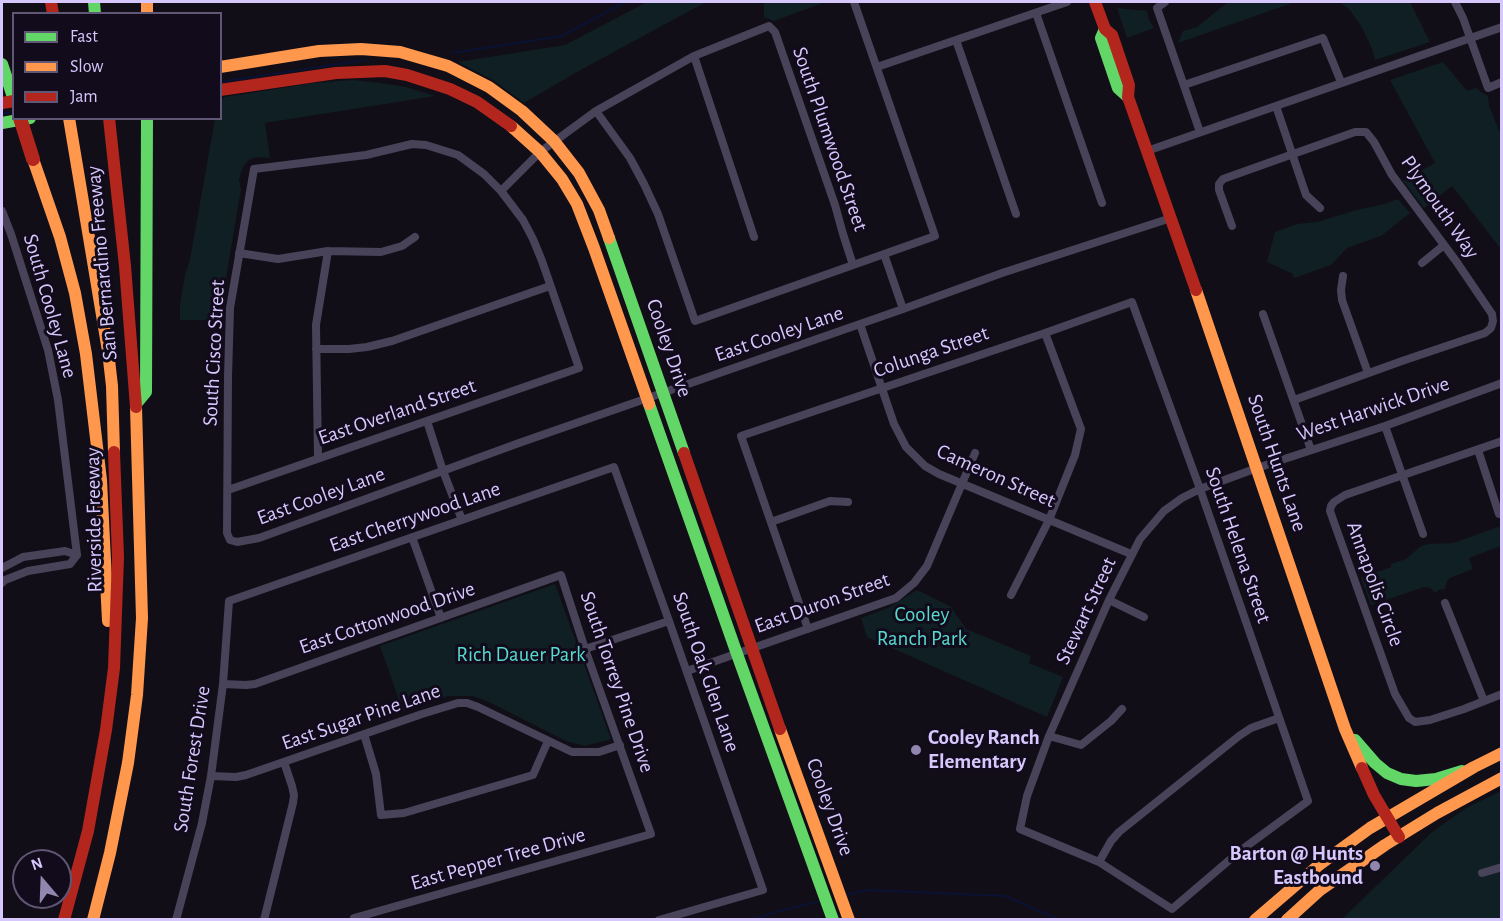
<!DOCTYPE html>
<style>
body{margin:0}
#map{position:relative;width:1503px;height:921px;overflow:hidden;background:#120e18;font-family:"Alegreya Sans",sans-serif}
canvas{display:block}
.frame{position:absolute;inset:0;border:3px solid #d6c7fd;pointer-events:none}
.legend{position:absolute;left:12px;top:12px;width:210px;height:108px;box-sizing:border-box;background:#110b1b;border:2px solid #605675;margin:0;padding:8px 10px;list-style:none;font-size:18px;color:#d6c7fd}
.legend li{display:flex;align-items:center;gap:12px;height:30px}
.legend b{width:30px;border:2px solid #605675}
.north{position:absolute;left:12px;top:849px;width:60px;height:60px;box-sizing:border-box;background:#110b1b;border:2px solid #605675;border-radius:50%;rotate:341deg;font-size:16px;font-weight:700;line-height:24px;text-align:center;color:#d6c7fd}
.north::after{content:'';display:block;margin:auto;width:21px;height:27px;background:#9186ad;clip-path:polygon(50% 0,100% 100%,50% 72%,0 100%)}
</style>
<div id="map">
<canvas width="1503" height="921"></canvas>
<div class="frame"></div>
<ul class="legend">
<li><b style="height:8px;background:#63d668"></b>Fast</li>
<li><b style="height:8px;background:#ff974d"></b>Slow</li>
<li><b style="height:8px;background:#b3261e"></b>Jam</li>
</ul>
<div class="north">N</div>
</div>
<script>
const ctx = document.querySelector('canvas').getContext('2d');
ctx.lineJoin = 'round';
function fillPath(path, color) {
  ctx.fillStyle = color;
  ctx.fill(path, 'evenodd');
}
function shape(rows) {
  const path = new Path2D();
  for (const r of rows) {
    path.moveTo(r[0], r[1]);
    for (let i = 2; i < r.length; i += 2) path.lineTo(r[i], r[i + 1]);
  }
  return path;
}
function stroke(path, color, width, dash) {
  ctx.strokeStyle = color;
  ctx.lineWidth = width;
  ctx.lineCap = dash ? 'butt' : 'round';
  ctx.setLineDash(dash || []);
  ctx.stroke(path);
}
function drawText(font, color, halo, rows, align = 'center') {
  ctx.font = font + ' "Alegreya Sans",sans-serif';
  ctx.lineWidth = 6;
  ctx.setLineDash([]);
  ctx.textBaseline = 'middle';
  ctx.strokeStyle = halo;
  ctx.fillStyle = color;
  for (const [text, x, y, turn = 0] of rows) {
    ctx.save();
    ctx.translate(x, y);
    ctx.rotate((+turn || 0) * Math.PI / 180);
    ctx.textAlign = isNaN(turn) ? turn : align;
    if (halo) ctx.strokeText(text, 0, 0);
    ctx.fillText(text, 0, 0);
    ctx.restore();
  }
}
const green = shape([
 [647,2,706,2,577,72,524,103,493,80,458,62,565,45],
 [764,2,825,2,774,21,764,17],
 [1228,2,1295,2,1178,43,1183,31,1197,27],
 [1339,2,1410,2,1430,42,1375,60,1372,49,1361,26,1349,9],
 [1117,8,1147,11,1149,20,1154,28,1127,38],
 [1443,62,1467,91,1476,88,1481,92,1488,96,1489,105,1499,131,1501,131,1501,249,1452,186,1424,208,1403,181,1435,163,1390,80],
 [353,80,381,83,406,87,435,96,265,123,270,158,259,157,250,159,244,165,241,172,239,180,241,189,219,320,180,320,180,304,185,275,190,259,215,119,220,118,221,101,225,97,314,83],
 [1398,199,1410,213,1381,236,1347,248,1331,265,1294,278,1293,274,1267,262,1275,232,1297,224,1317,222,1353,211,1384,204],
 [1501,526,1501,547,1501,546,1469,558,1473,569,1450,578,1447,581,1445,589,1439,590,1435,593,1430,588,1424,587,1371,605,1361,578,1391,567,1391,564,1406,559,1421,546,1429,544,1453,543],
 [555,584,611,739,585,746,566,741,489,702,473,696,448,696,403,711,380,646],
 [917,590,951,607,966,629,1031,656,1029,663,1063,677,1047,717,867,637,861,618,888,608],
 [1501,791,1501,919,1341,920,1432,832,1466,808]
]);
const stream = shape([
 [452,53,562,36,625,2],
 [220,82,365,60],
 [2,114,14,112],
 [846,895,867,890,1005,896,1060,920],
 [750,920,779,911,820,901]
]);
const street = shape([
 [1165,2,1157,8,1200,132],
 [1455,2,1463,18,1488,88,1502,82],
 [1036,13,1102,203],
 [956,40,1016,214],
 [694,56,754,237],
 [877,67,1067,2],
 [1184,85,1323,38,1341,82],
 [1276,106,1306,195,1320,208],
 [596,111,630,158,644,184,658,214,695,321,935,236,854,2],
 [1147,151,1502,27],
 [501,191,540,152,596,111,694,56,769,26,775,32,835,205,843,234,853,265],
 [2,211,11,234,48,350,58,400,77,555],
 [1232,226,1219,190,1219,184,1223,179,1355,132,1366,132,1374,142,1392,175,1401,187,1456,261,1492,314,1493,321,1491,328,1485,333,1402,361,1294,400],
 [239,253,278,259,328,251,381,252,402,246,415,237],
 [884,254,903,309],
 [1422,263,1444,245],
 [1343,276,1341,290,1342,300,1368,373],
 [1263,314,1311,450],
 [860,324,894,424,906,447,925,466,939,474,1131,554],
 [316,349,349,349,367,347,392,341,550,286],
 [427,421,443,471,462,520],
 [1385,426,1423,534],
 [1502,441,1345,495,1334,502,1331,506,1330,511,1395,694,1409,718,1415,722,1430,720,1464,709,1502,694],
 [1478,450,1499,514],
 [318,458,316,325,328,251],
 [228,490,579,368,542,261,533,239,523,220,501,191,484,174,458,155,426,145,412,144,366,155,254,169,230,308,228,377,227,533,230,540,237,542,259,538,519,443,903,309,1002,273,1171,218],
 [771,522,830,501,848,502],
 [412,537,441,618],
 [2,568,23,557,65,551,77,555],
 [2,583,5,580,28,571,70,564,77,555],
 [1011,595,1049,520,1075,455,1081,429,1045,333],
 [1109,600,1144,617],
 [1445,603,1484,701],
 [808,629,741,436,1045,333,1132,302,1200,489,1308,801,1240,851,1172,909,1099,862,1020,829,1027,796,1049,736,1109,600,1140,539,1164,511,1182,498,1200,489,1257,468,1385,426,1502,383],
 [585,649,669,621],
 [687,671,896,598,914,583,927,566,975,453],
 [223,684,246,685,255,684,561,575,585,649,651,834,354,918,355,920],
 [364,734,376,774,381,815,404,813,533,775,548,741],
 [1049,736,1081,745,1111,721,1122,709],
 [211,776,236,777,246,775,422,714,458,703,467,703,478,707,572,752,599,752,620,745],
 [1099,862,1111,841,1119,832,1239,736,1251,728,1279,718],
 [1482,873,1502,867],
 [176,920,202,823,211,776,223,684,229,601,614,467,669,621,763,890,659,920],
 [264,920,293,803,294,795,292,786,284,762]
]);
const fast = shape([
 [94,2,95,14],
 [1105,29,1101,38,1118,88,1128,97],
 [2,64,14,100],
 [2,123,30,118],
 [609,238,684,453],
 [136,404,146,392,147,118],
 [649,404,737,654,833,920],
 [1355,740,1375,763,1387,773,1401,779,1416,781,1436,779,1462,771]
]);
const slow = shape([
 [147,2,147,14],
 [220,67,319,51,361,49,400,52,448,66,489,87,522,111,554,141,579,173,599,210,609,238],
 [69,118,108,351,112,386,114,452],
 [511,126,540,152,562,179,577,204,594,248,649,404],
 [33,159,60,237,75,293,86,354,101,480,108,621],
 [1196,290,1345,729,1362,768],
 [780,729,849,920],
 [93,920,110,853,128,763,137,695,142,618,136,407],
 [1255,920,1319,865,1370,828,1474,767,1502,753],
 [1287,920,1320,890,1385,845,1437,813,1502,778]
]);
const jam = shape([
 [51,2,53,14],
 [1095,2,1105,29,1112,35,1129,85,1128,97,1196,290],
 [220,90,336,73,385,71,407,75,450,89,477,102,511,126],
 [2,103,14,101],
 [109,118,125,266,136,407],
 [684,453,780,729],
 [1362,768,1374,795,1399,837],
 [64,920,88,831,106,730,114,668,118,557,114,452]
]);
const jamBridge = shape([
 [20,118,33,159]
]);
const markers = [
 [916,750,6,"#9186ad"],
 [1375,866,6,"#9186ad"]
];
const streetNames = [
 ["South Plumwood Street",830,139,71],
 ["Plymouth Way",1440,207,55],
 ["San Bernardino Freeway",102,263,-95],
 ["South Cooley Lane",50,306,74],
 ["East Cooley Lane",779,334,-19],
 ["Cooley Drive",669,348,71],
 ["Colunga Street",931,352,-19],
 ["South Cisco Street",214,353,-87],
 ["West Harwick Drive",1373,409,-19],
 ["East Overland Street",397,412,-19],
 ["South Hunts Lane",1277,463,71],
 ["Cameron Street",996,476,24],
 ["East Cooley Lane",321,496,-20],
 ["East Cherrywood Lane",415,517,-19],
 ["Riverside Freeway",94,520,-91],
 ["South Helena Street",1238,545,71],
 ["Annapolis Circle",1375,584,70],
 ["East Duron Street",822,603,-20],
 ["Stewart Street",1086,611,-65],
 ["East Cottonwood Drive",387,618,-19],
 ["South Oak Glen Lane",706,672,71],
 ["South Torrey Pine Drive",617,682,71],
 ["East Sugar Pine Lane",361,717,-19],
 ["South Forest Drive",192,759,-81],
 ["Cooley Drive",830,807,70],
 ["East Pepper Tree Drive",498,859,-16]
];
const parkNames = [
 ["Cooley",922,615],
 ["Ranch Park",922,639],
 ["Rich Dauer Park",521,655]
];
const poiNames = [
 ["Cooley Ranch",928,738],
 ["Elementary",928,762],
 ["Barton @ Hunts",1363,854,"right"],
 ["Eastbound",1363,878,"right"]
];
fillPath(green, '#0f1f23');
stroke(stream, '#0a1233', 2);
stroke(street, '#484359', 8);
stroke(fast, '#63d668', 12);
stroke(slow, '#ff974d', 12);
stroke(jam, '#b3261e', 12);
stroke(jamBridge, '#b3261e', 14);
for (const [x, y, r, color] of markers) {
  const dot = new Path2D();
  dot.arc(x, y, r, 0, 2 * Math.PI);
  ctx.fillStyle = color;
  ctx.fill(dot);
  stroke(dot, '#110b1b', 2);
}
drawText('21px', '#d6c7fd', '#110b1b', streetNames);
drawText('21px', '#57dacf', '#110b1b', parkNames);
drawText('bold 21px', '#d6c7fd', '#110b1b', poiNames, 'left');
</script>
